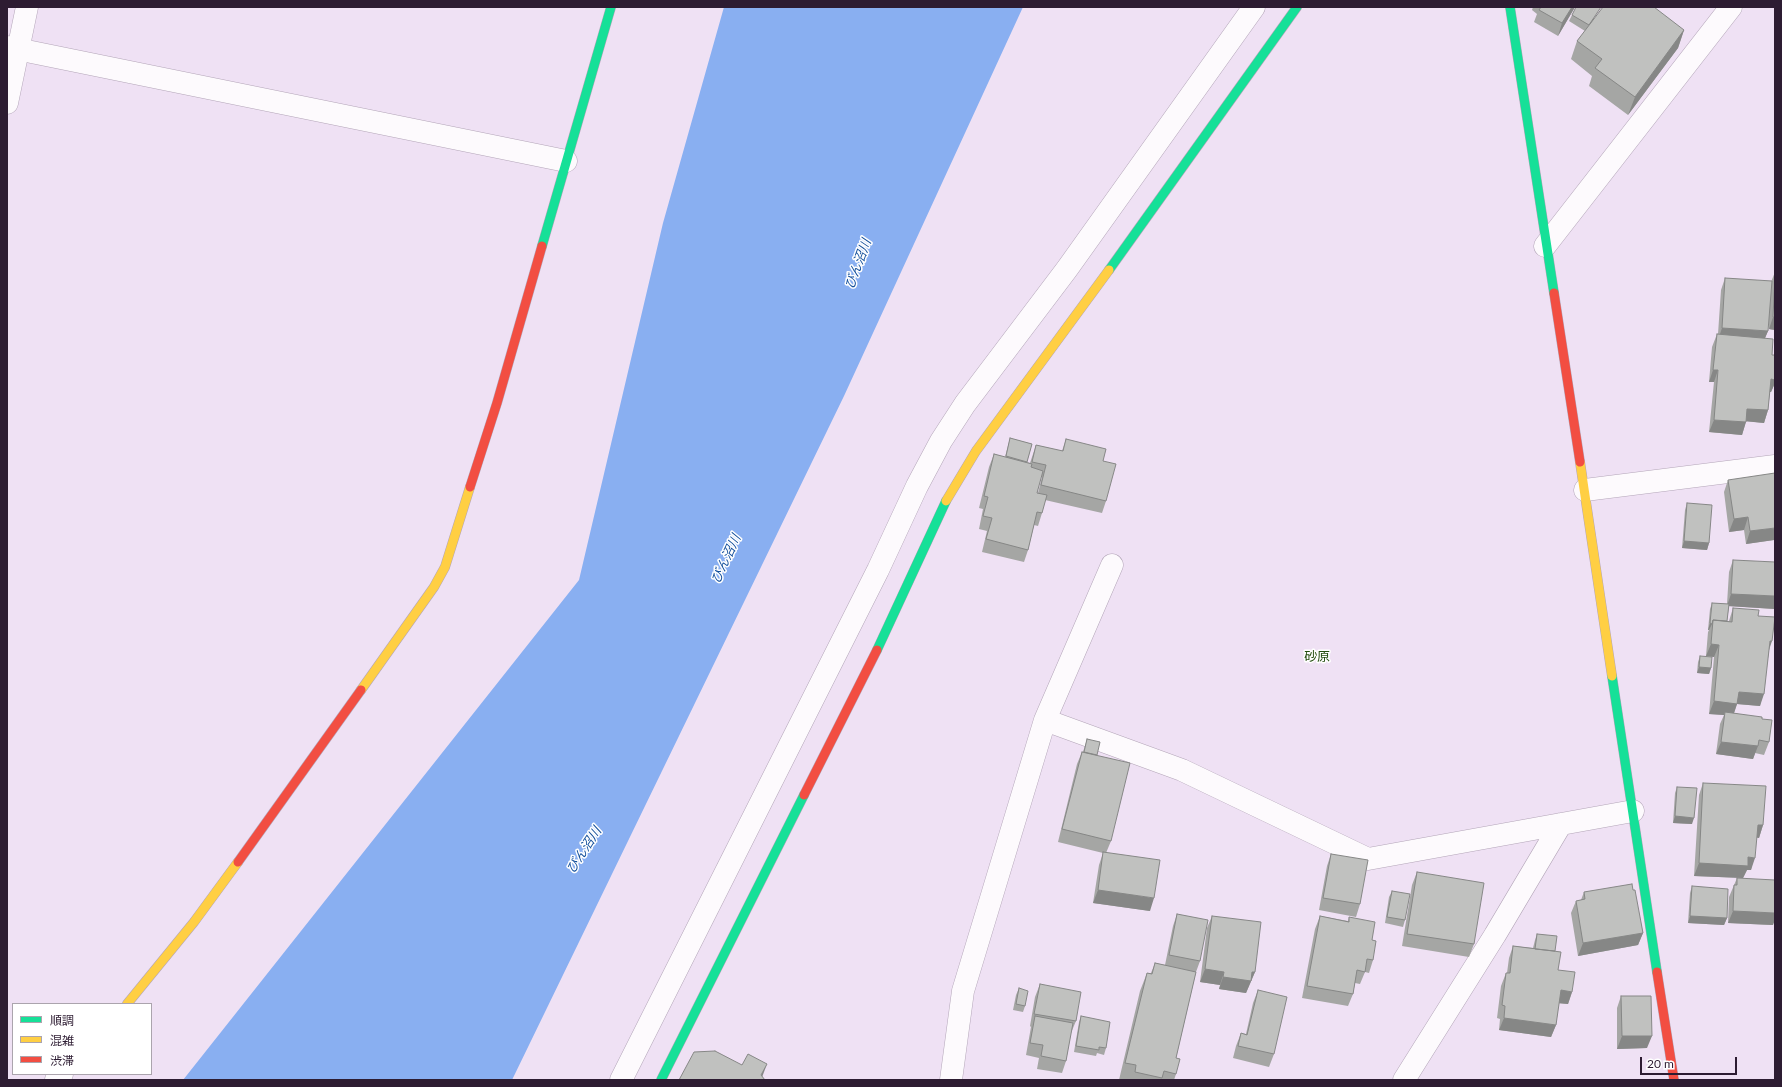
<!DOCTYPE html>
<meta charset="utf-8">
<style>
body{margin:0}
#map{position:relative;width:1782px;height:1087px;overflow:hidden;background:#efe1f4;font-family:Lato,"Noto Sans JP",sans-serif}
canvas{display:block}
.frame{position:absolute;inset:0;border:8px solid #2d1c32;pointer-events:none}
.legend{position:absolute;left:12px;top:1003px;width:140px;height:72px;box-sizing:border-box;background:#fff;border:1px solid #aba4ad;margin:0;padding:5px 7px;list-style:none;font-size:12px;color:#2d1c32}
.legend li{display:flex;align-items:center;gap:8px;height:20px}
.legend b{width:20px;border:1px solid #aba4ad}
.scale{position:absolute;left:1640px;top:1057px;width:97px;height:18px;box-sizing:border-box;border:2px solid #2d1c32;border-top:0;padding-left:5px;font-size:12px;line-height:14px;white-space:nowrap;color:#2d1c32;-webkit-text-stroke:3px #fff;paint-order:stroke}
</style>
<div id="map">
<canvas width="1782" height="1087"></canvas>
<div class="frame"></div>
<ul class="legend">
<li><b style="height:5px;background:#16e098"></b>順調</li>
<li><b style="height:5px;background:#ffcf43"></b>混雑</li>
<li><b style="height:5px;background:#f24e42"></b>渋滞</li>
</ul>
<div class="scale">20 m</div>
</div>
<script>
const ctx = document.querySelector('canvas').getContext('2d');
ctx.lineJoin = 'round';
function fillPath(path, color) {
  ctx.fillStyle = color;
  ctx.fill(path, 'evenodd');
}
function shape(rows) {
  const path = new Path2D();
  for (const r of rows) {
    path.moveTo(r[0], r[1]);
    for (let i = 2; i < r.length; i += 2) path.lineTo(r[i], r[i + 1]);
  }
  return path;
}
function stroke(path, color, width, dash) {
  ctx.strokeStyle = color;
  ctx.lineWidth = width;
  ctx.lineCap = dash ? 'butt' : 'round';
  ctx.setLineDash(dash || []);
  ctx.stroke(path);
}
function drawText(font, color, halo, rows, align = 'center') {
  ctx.font = font + ' Lato,"Noto Sans JP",sans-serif';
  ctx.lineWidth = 3;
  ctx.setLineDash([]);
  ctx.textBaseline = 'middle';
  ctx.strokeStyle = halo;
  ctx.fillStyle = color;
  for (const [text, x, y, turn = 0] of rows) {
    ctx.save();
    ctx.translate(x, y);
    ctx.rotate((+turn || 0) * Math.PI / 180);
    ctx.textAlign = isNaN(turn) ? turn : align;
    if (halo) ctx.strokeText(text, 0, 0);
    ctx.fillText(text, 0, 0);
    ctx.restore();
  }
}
const water = shape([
 [724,7,1023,7,844,396,512,1080,183,1080,579,580,663,223]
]);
const street = shape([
 [7,47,566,161],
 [7,103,27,7],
 [1545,246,1731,7],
 [1585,490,1775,466],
 [1045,720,1182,770,1368,859,1633,811],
 [56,1080,62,1074],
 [621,1080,878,570,917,486,941,441,965,404,1067,269,1254,7],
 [951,1080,963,991,1045,720,1112,565],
 [1404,1080,1495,935,1561,824]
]);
const fast = shape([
 [1510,7,1554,293],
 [542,246,611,7],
 [1109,270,1297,7],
 [877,650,946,501],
 [1612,676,1657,972],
 [661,1080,804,795]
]);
const slow = shape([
 [1580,462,1612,676],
 [946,501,976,451,1109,270],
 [361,690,434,587,445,567,470,487],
 [127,1004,194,922,238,862]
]);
const jam = shape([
 [1554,293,1580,462],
 [470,487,497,403,542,246],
 [804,795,877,650],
 [238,862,361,690],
 [1657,972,1674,1080]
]);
const wall = shape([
 [1533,7,1575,7,1558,36,1534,22,1537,14,1532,10],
 [1572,15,1684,30,1678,48,1628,115,1589,86,1592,76,1571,59,1577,41,1585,31,1569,21],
 [1775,272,1775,330,1769,329,1769,310,1768,331,1765,338,1772,355,1775,355,1775,383,1771,392,1770,392,1768,410,1764,423,1746,421,1742,435,1709,432,1714,382,1709,382,1712,347,1717,334,1718,334,1721,290,1725,278,1771,282],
 [1010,438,1032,444,1027,462,1030,463,1036,445,1062,451,1066,439,1103,461,1106,501,1102,513,1045,500,1042,513,1038,526,1034,525,1028,550,1024,562,982,552,987,531,979,529,983,509,979,508,989,467,994,454,1005,457],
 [1041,477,1042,477,1038,493,1037,493],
 [1728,480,1774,540,1746,544,1744,530,1729,532,1724,492],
 [1687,503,1709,543,1707,550,1682,548,1685,510],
 [1733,560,1775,609,1729,606,1727,621,1729,621,1733,608,1758,616,1769,652,1760,706,1737,704,1734,713,1762,719,1769,742,1764,755,1755,753,1753,759,1716,754,1720,724,1724,715,1709,714,1714,657,1706,656,1708,632,1709,630,1708,630,1710,609,1712,603,1727,604,1729,572],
 [1700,656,1711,668,1709,674,1697,673,1698,662],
 [1087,739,1097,755,1111,841,1106,853,1150,911,1093,903,1099,865,1103,853,1058,842,1077,764,1082,752,1083,752],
 [1703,783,1763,825,1759,838,1757,837,1751,870,1747,870,1743,878,1694,876,1699,795],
 [1677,787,1692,824,1673,823,1675,793],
 [1331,854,1360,904,1356,917,1319,910,1327,866],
 [1417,872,1474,944,1469,957,1402,946,1412,885],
 [1737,878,1773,925,1728,923,1729,897],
 [1692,886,1727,918,1724,925,1688,923,1690,893],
 [1633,890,1643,933,1638,945,1578,956,1571,913,1576,901,1581,900,1584,892],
 [1392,891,1405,920,1403,927,1385,923,1389,897],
 [1177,914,1200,961,1196,972,1176,1058,1176,1074,1174,1080,1119,1080,1140,991,1147,973,1151,973,1155,963,1165,965,1173,926],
 [1212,916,1255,972,1246,993,1219,989,1220,985,1200,982,1207,928],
 [1320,916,1348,921,1349,917,1372,940,1373,960,1369,973,1365,972,1360,984,1355,983,1353,994,1348,1006,1302,998,1315,929],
 [1537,934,1555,951,1558,970,1572,992,1568,1004,1559,1003,1556,1025,1551,1037,1499,1030,1500,1019,1497,1018,1501,986,1506,973,1507,973,1509,958,1513,946,1533,948,1535,940],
 [1040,984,1076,1021,1071,1033,1066,1061,1062,1073,1037,1069,1039,1058,1026,1055,1031,1027,1030,1026,1035,997],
 [1019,988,1025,1006,1023,1012,1013,1010,1016,995],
 [1258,990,1274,1054,1269,1067,1233,1058,1236,1046,1241,1033,1246,1034,1253,1003],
 [1621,996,1647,1048,1617,1049,1617,1008],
 [1081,1016,1106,1048,1104,1055,1097,1053,1096,1056,1074,1052,1079,1022]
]);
const shadedWall = shape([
 [1572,7,1575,7,1558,36,1562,23],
 [1684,30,1678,48,1628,115,1635,97],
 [1773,317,1775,317,1775,330,1769,329],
 [1722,328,1768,331,1763,343,1718,340],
 [1713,370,1718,370,1714,382,1709,382],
 [1771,379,1775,380,1775,383,1771,392,1766,392],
 [1747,409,1768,410,1764,423,1743,421],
 [1714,420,1746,422,1742,435,1709,432],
 [1748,517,1744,530,1729,532,1734,519],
 [1775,528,1775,536,1774,540,1746,544,1750,531],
 [1684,541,1709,543,1707,550,1682,548],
 [1731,594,1775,596,1775,609,1727,606],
 [1710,623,1712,624,1709,630,1708,630],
 [1770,641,1772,641,1768,653],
 [1711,644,1719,645,1714,657,1706,656],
 [1699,667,1711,668,1709,674,1697,673],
 [1739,692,1764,694,1760,706,1737,704,1733,716,1725,712,1724,715,1709,714,1714,701],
 [1721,742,1758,746,1753,759,1716,754],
 [1675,816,1694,818,1692,824,1673,823],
 [1758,825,1763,825,1759,838,1753,837],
 [1748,857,1755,858,1751,870,1747,870,1743,878,1694,876,1699,863],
 [1098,890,1154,898,1150,911,1093,903],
 [1733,911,1775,913,1775,920,1773,925,1728,923],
 [1690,916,1727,918,1724,925,1688,923],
 [1643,933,1638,945,1578,956,1583,943],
 [1205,969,1224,972,1220,985,1200,982],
 [1252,972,1255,972,1246,993,1219,989,1223,977],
 [1561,990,1572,992,1568,1004,1556,1003],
 [1504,1018,1556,1025,1551,1037,1499,1030],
 [1622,1036,1652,1036,1647,1048,1617,1049],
 [767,1064,761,1080,761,1075]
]);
const building = shape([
 [1541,7,1572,7,1562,23,1539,10,1541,7],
 [1576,7,1601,7,1589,25,1572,15,1576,7],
 [1603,7,1654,7,1684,30,1635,97,1595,68,1602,59,1577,41,1603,7],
 [1775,276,1775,317,1773,317,1775,276],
 [1725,278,1772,281,1768,331,1722,328,1725,278],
 [1717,334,1773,339,1772,355,1775,355,1775,380,1771,379,1768,410,1747,409,1746,422,1714,420,1718,370,1713,370,1717,334],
 [1010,438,1032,444,1027,462,1006,456,1010,438],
 [1066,439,1106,449,1103,461,1116,464,1106,501,1041,485,1046,465,1032,462,1036,445,1063,451,1066,439],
 [994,454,1032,464,1031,467,1043,471,1037,493,1047,495,1042,513,1037,512,1028,550,986,539,992,518,983,516,988,497,984,496,994,454],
 [1775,473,1775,528,1750,531,1748,517,1734,519,1728,480,1775,473],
 [1687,503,1712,505,1709,543,1684,541,1687,503],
 [1733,560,1775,562,1775,596,1731,594,1733,560],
 [1712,603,1729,604,1727,621,1713,620,1712,624,1710,623,1712,603],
 [1733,608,1759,610,1758,616,1775,617,1772,641,1770,641,1764,694,1739,692,1737,704,1714,701,1719,645,1711,644,1713,620,1732,622,1733,608],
 [1700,656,1712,657,1711,668,1699,667,1700,656],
 [1725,712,1762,717,1762,719,1772,720,1769,742,1759,740,1758,746,1721,742,1725,712],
 [1087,739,1100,742,1097,755,1084,752,1087,739],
 [1082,752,1130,763,1111,841,1062,829,1082,752],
 [1703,783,1766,786,1763,825,1758,825,1755,858,1748,857,1748,866,1699,863,1703,783],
 [1677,787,1697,788,1694,818,1675,816,1677,787],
 [1103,852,1160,860,1154,898,1098,890,1103,852],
 [1331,854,1368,860,1360,904,1323,898,1331,854],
 [1417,872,1484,883,1474,944,1407,934,1417,872],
 [1737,878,1775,880,1775,913,1733,911,1734,885,1737,885,1737,878],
 [1632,884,1633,890,1635,890,1643,933,1583,943,1576,901,1585,899,1584,892,1632,884],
 [1692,886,1728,889,1727,918,1690,916,1692,886],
 [1392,891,1410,894,1405,920,1387,917,1392,891],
 [1177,914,1208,920,1200,961,1169,955,1177,914],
 [1212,916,1261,922,1255,972,1252,972,1251,981,1223,977,1224,972,1205,969,1212,916],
 [1320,916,1349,922,1349,917,1375,922,1372,940,1376,941,1373,960,1367,959,1365,972,1357,970,1353,994,1307,986,1320,916],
 [1537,934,1557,936,1555,951,1535,949,1537,934],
 [1513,946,1561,952,1558,970,1575,972,1572,992,1561,990,1556,1025,1504,1018,1505,1006,1502,1005,1506,973,1510,973,1513,946],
 [1155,963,1196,972,1176,1058,1180,1059,1176,1074,1164,1071,1162,1078,1135,1072,1136,1065,1125,1063,1147,973,1152,974,1155,963],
 [1040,984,1081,992,1076,1021,1034,1014,1040,984],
 [1019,988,1028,991,1025,1006,1016,1004,1019,988],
 [1258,990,1287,997,1274,1054,1238,1046,1241,1033,1247,1035,1258,990],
 [1621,996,1651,996,1652,1036,1622,1036,1621,996],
 [1035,1016,1073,1023,1066,1061,1041,1056,1043,1045,1030,1043,1035,1016],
 [1081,1016,1110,1022,1106,1048,1099,1047,1099,1050,1076,1046,1081,1016],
 [715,1051,742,1065,748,1054,767,1064,761,1075,765,1080,679,1080,694,1052,715,1051]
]);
const waterNames = [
 ["びん沼川",858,264,-70],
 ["びん沼川",726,559,-65],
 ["びん沼川",584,850,-57]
];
const neighbourhoodNames = [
 ["砂原",1317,657]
];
fillPath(water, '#89aff1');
stroke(street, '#b3a5b8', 23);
stroke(fast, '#b3a5b8', 10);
stroke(slow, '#b3a5b8', 10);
stroke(jam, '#b3a5b8', 10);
stroke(street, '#fdfafd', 22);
stroke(fast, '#16e098', 9);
stroke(slow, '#ffcf43', 9);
stroke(jam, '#f24e42', 9);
fillPath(wall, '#a5a6a4');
fillPath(shadedWall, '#868786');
fillPath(building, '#c0c1bf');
stroke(building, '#868786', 1);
drawText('italic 13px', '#14509c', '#fff', waterNames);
drawText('13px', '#244c0f', '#fff', neighbourhoodNames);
</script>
